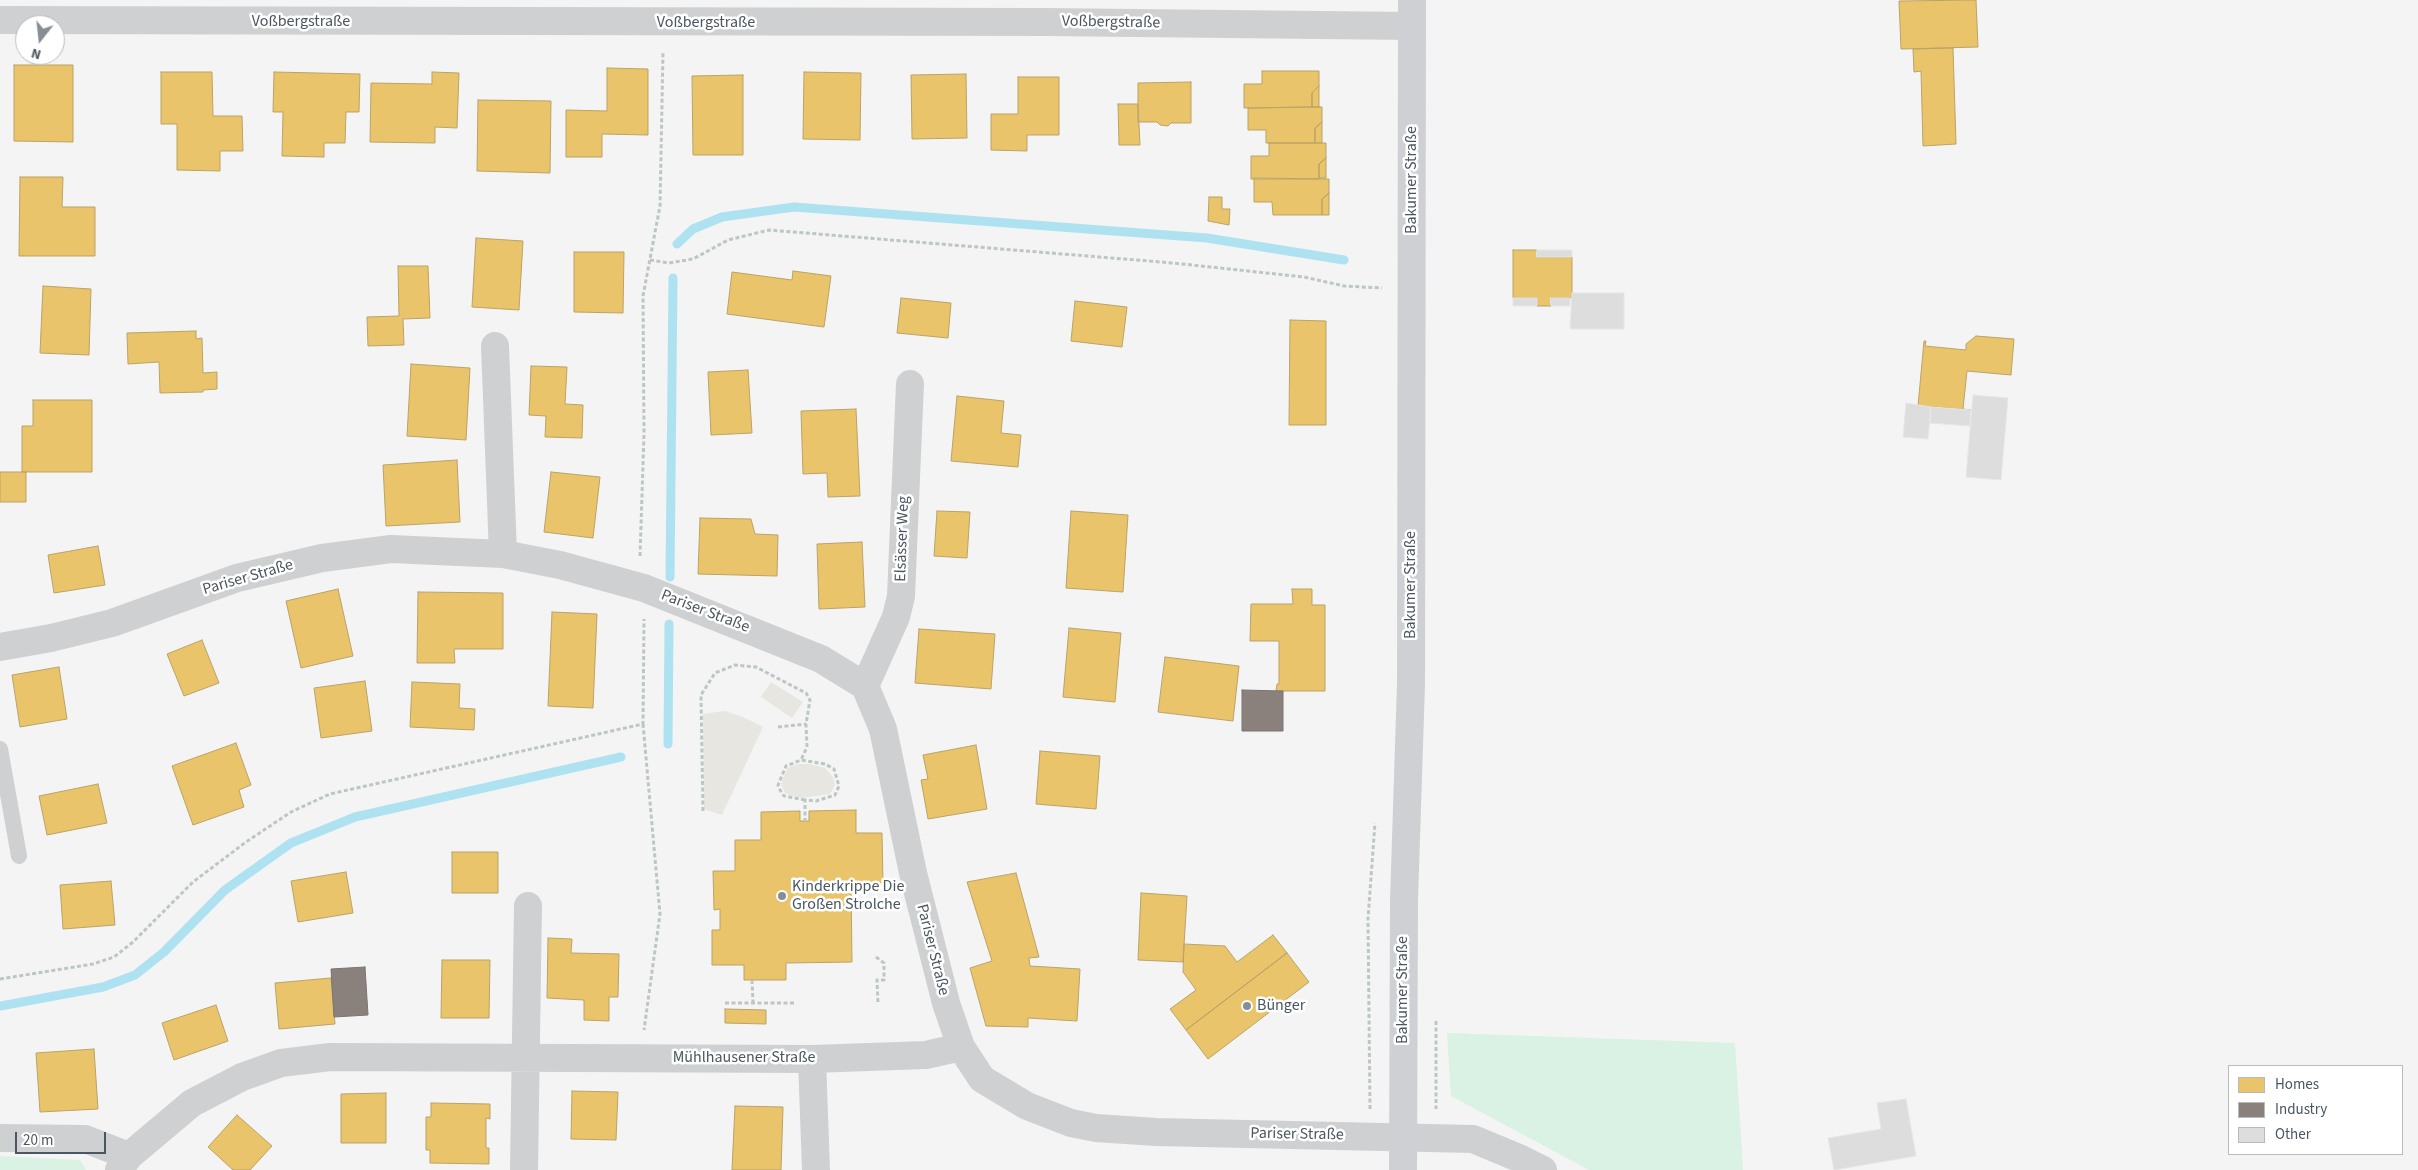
<!DOCTYPE html>
<meta charset="utf-8">
<style>
body{margin:0}
#map{position:relative;width:2418px;height:1170px;overflow:hidden;background:#f4f4f4;font-family:"Source Sans 3",sans-serif}
canvas{display:block}
.legend{position:absolute;left:2228px;top:1065px;width:175px;height:90px;box-sizing:border-box;background:#fff;border:1px solid #b7bbc0;margin:0;padding:6px 9px;list-style:none;font-size:15px;color:#4a5661}
.legend li{display:flex;align-items:center;gap:10px;height:25px}
.legend b{width:25px;border:1px solid #b7bbc0}
.north{position:absolute;left:15px;top:15px;width:50px;height:50px;box-sizing:border-box;background:#fff;border:1px solid #b7bbc0;border-radius:50%;rotate:196deg;font-size:14px;font-weight:700;line-height:20px;text-align:center;color:#4a5661}
.north::after{content:'';display:block;margin:auto;width:18px;height:22px;background:#868d94;clip-path:polygon(50% 0,100% 100%,50% 72%,0 100%)}
.scale{position:absolute;left:15px;top:1132px;width:91px;height:22px;box-sizing:border-box;border:2px solid #4a5661;border-top:0;padding-left:6px;font-size:15px;line-height:18px;white-space:nowrap;color:#4a5661;-webkit-text-stroke:4px #fff;paint-order:stroke}
</style>
<div id="map">
<canvas width="2418" height="1170"></canvas>
<ul class="legend">
<li><b style="height:14px;background:#e9c46a"></b>Homes</li>
<li><b style="height:14px;background:#8a817c"></b>Industry</li>
<li><b style="height:14px;background:#ddddde"></b>Other</li>
</ul>
<div class="north">N</div>
<div class="scale">20 m</div>
</div>
<script>
const ctx = document.querySelector('canvas').getContext('2d');
ctx.lineJoin = 'round';
function fillPath(path, color) {
  ctx.fillStyle = color;
  ctx.fill(path, 'evenodd');
}
function shape(rows) {
  const path = new Path2D();
  for (const r of rows) {
    path.moveTo(r[0], r[1]);
    for (let i = 2; i < r.length; i += 2) path.lineTo(r[i], r[i + 1]);
  }
  return path;
}
function stroke(path, color, width, dash) {
  ctx.strokeStyle = color;
  ctx.lineWidth = width;
  ctx.lineCap = dash ? 'butt' : 'round';
  ctx.setLineDash(dash || []);
  ctx.stroke(path);
}
function drawText(font, color, halo, rows, align = 'center') {
  ctx.font = font + ' "Source Sans 3",sans-serif';
  ctx.lineWidth = 5;
  ctx.setLineDash([]);
  ctx.textBaseline = 'middle';
  ctx.strokeStyle = halo;
  ctx.fillStyle = color;
  for (const [text, x, y, turn = 0] of rows) {
    ctx.save();
    ctx.translate(x, y);
    ctx.rotate((+turn || 0) * Math.PI / 180);
    ctx.textAlign = isNaN(turn) ? turn : align;
    if (halo) ctx.strokeText(text, 0, 0);
    ctx.fillText(text, 0, 0);
    ctx.restore();
  }
}
const green = shape([
 [1447,1033,1735,1043,1743,1170,1589,1170,1451,1096],
 [0,1156,80,1160,86,1170,0,1170]
]);
const sand = shape([
 [771,682,803,702,792,718,761,697],
 [725,711,745,718,763,727,722,815,704,809,703,714],
 [797,764,810,764,825,768,833,777,835,785,830,794,802,798,786,794,781,785,783,778,788,768]
]);
const homes = shape([
 [1976,0,1978,47,1901,49,1899,1,1976,0],
 [1953,48,1956,144,1923,146,1921,71,1914,72,1913,49,1953,48],
 [14,65,73,65,73,142,14,141,14,65],
 [607,68,648,69,648,135,602,134,602,157,566,157,566,110,607,111,607,68],
 [1262,71,1319,71,1319,86,1312,93,1312,107,1244,108,1244,84,1262,84,1262,71],
 [161,72,212,72,213,116,242,116,243,151,220,151,220,171,177,170,177,124,161,124,161,72],
 [274,72,360,74,359,112,346,112,345,143,324,143,324,157,282,156,283,112,273,112,274,72],
 [432,72,459,73,457,128,435,127,435,143,370,142,371,83,432,84,432,72],
 [804,72,861,73,860,140,803,139,804,72],
 [966,74,967,138,912,139,911,75,966,74],
 [743,75,743,155,693,155,692,76,743,75],
 [1018,77,1059,77,1059,135,1027,135,1027,151,991,150,991,114,1018,114,1018,77],
 [1191,82,1191,123,1171,123,1168,126,1160,125,1157,122,1138,122,1138,83,1191,82],
 [1319,86,1319,107,1312,107,1312,93,1319,86],
 [478,100,551,101,550,173,477,171,478,100],
 [1118,104,1138,104,1140,145,1119,145,1118,104],
 [1319,107,1322,107,1322,122,1315,128,1315,143,1266,143,1266,130,1248,130,1248,108,1319,107],
 [1322,122,1322,143,1315,143,1315,128,1322,122],
 [1269,143,1326,143,1326,158,1319,164,1319,179,1251,179,1251,156,1269,156,1269,143],
 [1326,158,1326,178,1319,178,1319,164,1326,158],
 [20,177,63,177,62,207,95,207,95,256,19,256,20,177],
 [1254,178,1329,179,1329,193,1322,199,1322,215,1273,215,1272,202,1254,202,1254,178],
 [1329,193,1329,215,1322,215,1322,199,1329,193],
 [1209,197,1222,197,1222,209,1230,209,1229,225,1208,221,1209,197],
 [476,238,523,241,519,310,472,307,476,238],
 [1513,250,1537,250,1536,257,1572,257,1572,298,1550,298,1551,306,1537,306,1537,298,1513,298,1513,250],
 [574,252,624,252,623,313,574,312,574,252],
 [398,266,428,266,430,318,403,319,404,345,368,346,367,317,399,316,398,266],
 [793,271,831,276,824,327,727,314,732,272,792,280,793,271],
 [43,286,91,289,89,355,40,353,43,286],
 [901,298,951,303,948,338,897,333,901,298],
 [1075,301,1127,307,1122,347,1071,341,1075,301],
 [1290,320,1326,321,1326,425,1289,425,1290,320],
 [196,331,196,339,202,338,203,373,217,372,217,389,203,390,203,392,160,393,159,362,128,364,127,333,196,331],
 [1976,336,2014,339,2011,375,1967,371,1963,409,1971,410,1918,406,1924,341,1926,341,1925,346,1966,350,1966,344,1976,336],
 [411,364,470,368,466,440,407,436,411,364],
 [531,366,567,367,565,404,583,405,582,438,545,437,546,416,529,415,531,366],
 [748,370,752,433,711,435,708,372,748,370],
 [957,396,1004,401,1001,433,1021,435,1018,467,951,461,957,396],
 [33,400,92,400,92,472,22,472,22,426,33,426,33,400],
 [856,409,860,496,828,497,827,473,803,474,801,411,856,409],
 [457,460,460,522,386,526,383,465,457,460],
 [0,472,26,472,26,502,0,502,0,472],
 [551,472,600,477,593,538,544,532,551,472],
 [937,511,970,512,967,558,934,556,937,511],
 [1071,511,1128,515,1123,592,1066,588,1071,511],
 [700,518,751,519,755,534,778,535,777,576,698,574,700,518],
 [862,542,865,607,819,609,817,544,862,542],
 [98,546,105,585,54,593,48,555,98,546],
 [338,589,353,656,301,668,286,601,338,589],
 [1292,589,1312,589,1312,605,1325,605,1325,691,1276,691,1277,684,1279,684,1279,641,1250,641,1251,604,1293,604,1292,589],
 [418,592,503,593,503,649,454,649,455,663,417,663,418,592],
 [552,612,597,614,593,708,548,706,552,612],
 [1069,628,1121,633,1115,702,1063,697,1069,628],
 [919,629,995,634,991,689,915,683,919,629],
 [202,640,219,683,184,696,167,654,202,640],
 [1165,657,1239,666,1233,721,1158,712,1165,657],
 [59,667,67,719,20,727,12,675,59,667],
 [365,681,372,731,321,738,314,688,365,681],
 [412,682,460,684,459,708,475,709,474,730,410,727,412,682],
 [236,743,251,785,239,790,244,807,193,825,172,766,236,743],
 [976,745,987,809,928,819,921,780,928,779,923,755,976,745],
 [1040,751,1100,756,1096,809,1036,804,1040,751],
 [98,784,107,823,47,835,39,796,98,784],
 [856,810,856,833,882,833,883,883,851,883,852,962,786,963,786,980,744,980,744,965,712,965,712,930,720,930,720,909,714,910,713,871,735,871,735,840,761,840,761,812,800,811,800,821,809,821,809,811,856,810],
 [452,852,498,852,498,893,452,893,452,852],
 [346,872,353,913,298,922,291,881,346,872],
 [1016,873,1039,957,1029,958,1030,966,1080,969,1077,1021,1028,1018,1028,1027,986,1026,970,968,992,961,967,882,1016,873],
 [111,881,115,925,63,929,60,885,111,881],
 [1141,893,1187,896,1183,962,1138,960,1141,893],
 [1273,935,1287,953,1186,1030,1170,1009,1196,990,1183,972,1184,944,1225,946,1237,962,1273,935],
 [548,938,572,939,571,953,619,954,618,997,609,997,609,1021,584,1020,584,1000,547,998,548,938],
 [1287,953,1309,982,1208,1059,1186,1030,1287,953],
 [442,960,490,960,489,1018,441,1018,442,960],
 [331,978,335,1024,279,1029,275,983,331,978],
 [216,1005,228,1041,174,1060,162,1023,216,1005],
 [725,1009,766,1010,766,1024,725,1023,725,1009],
 [94,1049,98,1109,40,1112,36,1053,94,1049],
 [572,1091,618,1092,616,1140,571,1139,572,1091],
 [386,1093,386,1143,341,1143,341,1094,386,1093],
 [431,1103,490,1104,490,1119,486,1118,486,1148,489,1148,489,1164,430,1163,430,1150,426,1150,426,1117,431,1117,431,1103],
 [735,1106,783,1107,781,1170,732,1170,735,1106],
 [237,1115,272,1146,250,1170,233,1170,208,1147,237,1115]
]);
const industry = shape([
 [1242,690,1283,691,1283,731,1242,731,1242,690],
 [365,967,368,1015,334,1017,331,969,365,967]
]);
const stream = shape([
 [677,244,693,229,722,217,794,207,1207,238,1344,260],
 [670,577,673,278],
 [668,744,669,624],
 [0,1006,103,987,135,975,164,952,225,890,291,843,355,817,621,757]
]);
const building = shape([
 [1537,250,1572,250,1572,257,1536,257,1537,250],
 [1572,293,1624,293,1624,329,1570,329,1572,293],
 [1513,298,1537,298,1537,306,1513,306,1513,298],
 [1550,298,1570,298,1570,306,1551,306,1550,298],
 [1973,395,2008,398,2001,480,1966,477,1973,395],
 [1906,403,1931,407,1928,439,1903,437,1906,403],
 [1931,407,1971,410,1970,426,1930,423,1931,407],
 [1906,1099,1916,1156,1834,1170,1828,1138,1881,1129,1877,1103,1906,1099]
]);
const path = shape([
 [650,260,669,263,693,259,728,240,769,230,1173,263,1304,277,1344,286,1382,288],
 [640,556,644,434,643,296,660,206,663,51],
 [643,724,660,914,644,1030],
 [778,727,806,724],
 [805,800,784,796,780,790,778,785,786,766,801,760,825,764,834,769,839,786,835,795,816,801,805,800,805,821],
 [703,811,701,695,715,673,735,665,756,667,806,693,810,700,806,724,807,747,801,760],
 [876,957,884,963,884,980,877,980,878,1003],
 [0,979,93,964,114,957,133,942,193,882,246,842,291,812,330,794,643,724,644,619],
 [752,980,753,1002],
 [725,1003,794,1003],
 [1436,1021,1436,1109],
 [1370,1109,1368,919,1375,823]
]);
const service = shape([
 [0,749,19,856]
]);
const minor = shape([
 [0,20,1044,22,1412,26],
 [495,346,503,554],
 [0,647,51,638,112,623,237,578,322,558,391,549,503,554,560,565,644,588,821,659,865,686,883,729,913,873,946,1003,961,1047,982,1079,1027,1106,1071,1123,1096,1128,1156,1132,1473,1139,1521,1159,1543,1170],
 [865,686,896,617,901,596,910,384],
 [812,1059,816,1170],
 [0,1138,85,1139,129,1156],
 [119,1170,129,1156,192,1103,242,1077,281,1063,330,1057,812,1059,926,1055,961,1047],
 [524,1170,528,906]
]);
const secondary = shape([
 [1403,1170,1404,901,1411,684,1412,0]
]);
const markers = [
 [782,896,5,"#868d94"],
 [1247,1006,5,"#868d94"]
];
const streetNames = [
 ["Voßbergstraße",301,22],
 ["Voßbergstraße",706,23],
 ["Voßbergstraße",1111,23,1],
 ["Bakumer Straße",1412,180,-90],
 ["Elsässer Weg",903,539,-88],
 ["Pariser Straße",248,578,-16],
 ["Bakumer Straße",1411,585,-90],
 ["Pariser Straße",705,612,21],
 ["Pariser Straße",932,950,76],
 ["Bakumer Straße",1403,990,-90],
 ["Mühlhausener Straße",744,1058],
 ["Pariser Straße",1297,1135,1]
];
const poiNames = [
 ["Kinderkrippe Die",792,887],
 ["Großen Strolche",792,905],
 ["Bünger",1257,1006]
];
fillPath(green, '#d9f2e3');
fillPath(sand, '#e7e6e1');
fillPath(homes, '#e9c46a');
stroke(homes, '#b9a367', 1);
fillPath(industry, '#8a817c');
stroke(industry, '#777474', 1);
stroke(stream, '#aee2f0', 9);
fillPath(building, '#ddddde');
stroke(building, '#e5e6e7', 1);
stroke(path, '#bcc7c4', 3, [4, 2.5]);
stroke(service, '#ced0d2', 16);
stroke(minor, '#ced0d2', 28);
stroke(secondary, '#ced0d4', 28);
for (const [x, y, r, color] of markers) {
  const dot = new Path2D();
  dot.arc(x, y, r, 0, 2 * Math.PI);
  ctx.fillStyle = color;
  ctx.fill(dot);
  stroke(dot, '#fff', 2);
}
drawText('16px', '#4a5661', '#fff', streetNames);
drawText('16px', '#4a5661', '#fff', poiNames, 'left');
</script>
